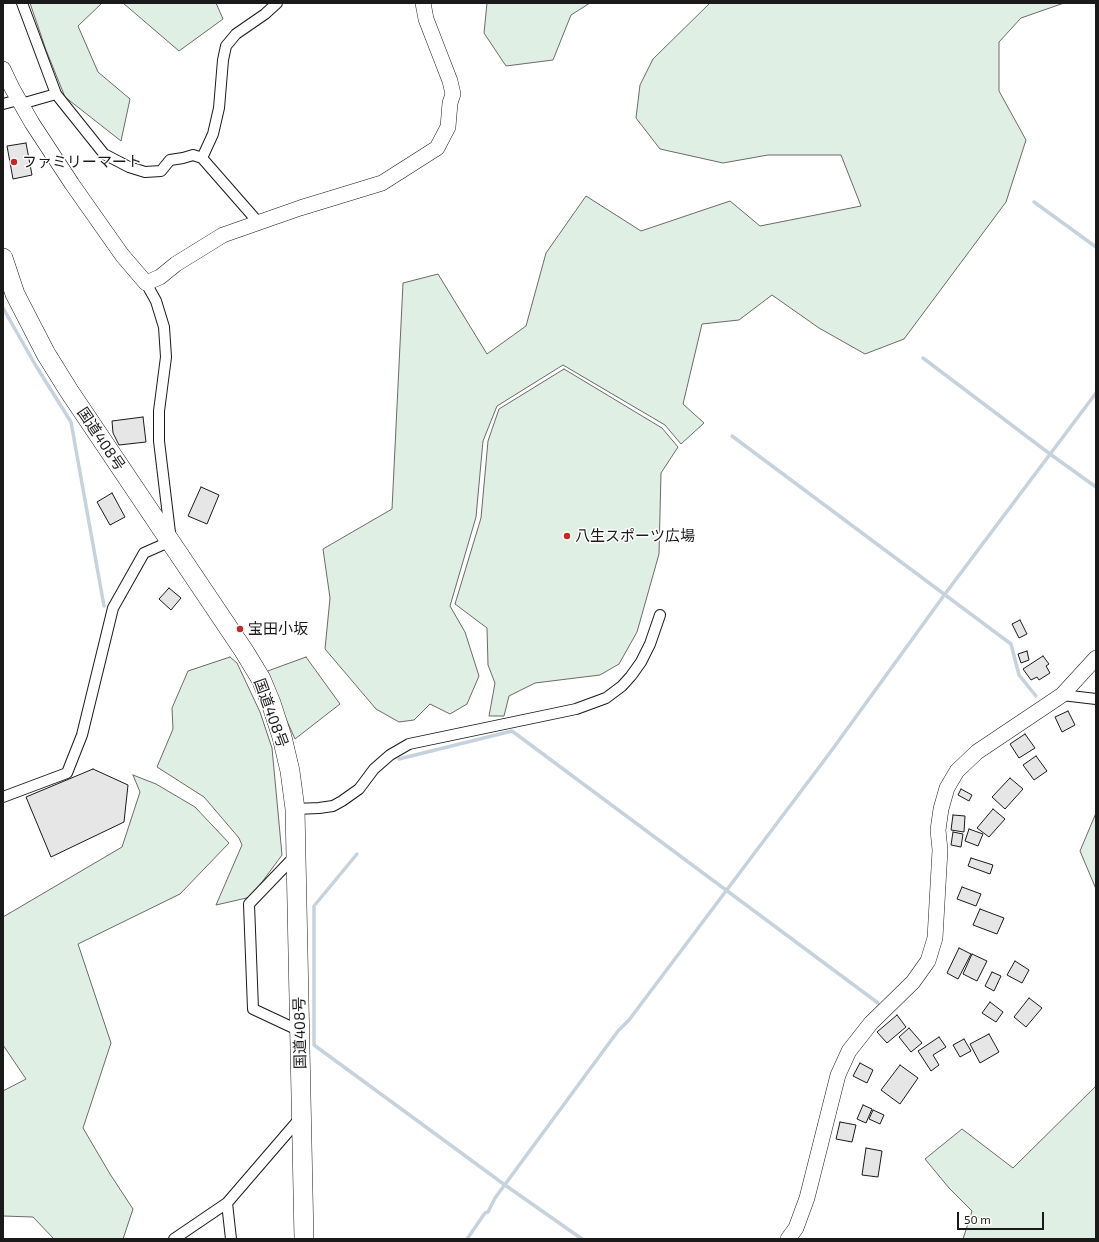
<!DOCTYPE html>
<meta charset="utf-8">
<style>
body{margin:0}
#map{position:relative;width:1099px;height:1242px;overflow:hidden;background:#fff;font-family:"Exo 2",sans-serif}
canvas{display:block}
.frame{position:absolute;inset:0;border:4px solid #1a1a1a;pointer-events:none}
.scale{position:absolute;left:957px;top:1212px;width:87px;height:18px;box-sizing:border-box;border:2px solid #1a1a1a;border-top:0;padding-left:5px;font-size:12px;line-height:14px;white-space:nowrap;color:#1a1a1a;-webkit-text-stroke:3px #fff;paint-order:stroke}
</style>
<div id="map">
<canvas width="1099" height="1242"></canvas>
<div class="frame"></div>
<div class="scale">50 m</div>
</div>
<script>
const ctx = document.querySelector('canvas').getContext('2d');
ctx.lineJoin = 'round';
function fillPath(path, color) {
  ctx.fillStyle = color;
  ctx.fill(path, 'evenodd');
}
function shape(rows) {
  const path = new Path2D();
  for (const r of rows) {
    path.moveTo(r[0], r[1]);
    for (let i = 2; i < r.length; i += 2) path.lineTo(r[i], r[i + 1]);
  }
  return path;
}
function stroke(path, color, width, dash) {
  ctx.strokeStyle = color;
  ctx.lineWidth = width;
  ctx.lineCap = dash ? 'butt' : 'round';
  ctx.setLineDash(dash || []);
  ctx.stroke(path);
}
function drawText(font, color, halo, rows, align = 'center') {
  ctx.font = font + ' "Exo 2","Noto Sans JP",sans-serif';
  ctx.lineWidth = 3;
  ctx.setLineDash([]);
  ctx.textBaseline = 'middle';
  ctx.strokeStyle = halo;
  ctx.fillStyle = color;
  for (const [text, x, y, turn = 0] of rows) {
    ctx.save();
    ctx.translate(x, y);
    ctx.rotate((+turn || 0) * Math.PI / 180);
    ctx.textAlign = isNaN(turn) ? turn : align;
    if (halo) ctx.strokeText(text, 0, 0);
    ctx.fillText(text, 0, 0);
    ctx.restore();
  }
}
const green = shape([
 [30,3,102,3,78,26,98,72,130,99,121,141,65,97,46,50,30,3],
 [123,3,216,3,223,19,179,51,123,3],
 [487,3,590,3,571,15,553,60,506,66,484,33,487,3],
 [710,3,1064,3,1021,18,999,42,999,91,1026,140,1006,202,904,339,865,354,819,328,772,295,739,320,702,324,683,404,704,423,681,444,665,425,563,365,497,406,483,441,476,517,450,606,465,632,479,676,467,704,450,714,430,704,414,720,399,722,376,709,325,649,330,598,323,549,392,509,403,283,438,274,487,354,526,326,546,253,586,196,641,231,730,201,760,226,861,206,841,155,768,155,723,163,660,149,636,118,640,85,653,59,710,3],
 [564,369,662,428,678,447,661,473,659,554,637,632,619,664,600,675,535,683,509,696,504,716,489,716,495,683,488,665,487,628,455,604,481,518,488,441,499,409,564,369],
 [230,657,237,663,260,712,272,748,282,855,251,897,216,905,242,845,239,838,204,797,157,767,173,729,172,708,188,671,230,657],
 [306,657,340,704,295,739,265,672,306,657],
 [133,775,156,784,195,807,229,843,180,894,78,944,111,1043,83,1128,110,1174,133,1209,123,1239,54,1239,33,1217,3,1216,3,1091,26,1079,3,1045,3,917,122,847,140,792,133,775],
 [1096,813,1096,889,1080,851,1096,813],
 [1096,1086,1096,1239,963,1239,972,1211,949,1188,925,1159,962,1129,1013,1168,1096,1086]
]);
const stream = shape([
 [1034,202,1096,247],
 [3,308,36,366,71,422,104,606],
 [923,358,1050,454,1096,487],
 [732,436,1011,644,1019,675,1036,696],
 [399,759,512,731,878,1003],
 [357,854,314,906,314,1045,505,1185,582,1239],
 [467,1239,485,1213,488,1212,495,1198,618,1031,629,1020,829,754,945,594,1096,393]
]);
const building = shape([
 [26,143,32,175,13,179,7,146,26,143],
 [143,417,146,442,119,445,113,433,112,421,143,417],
 [201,487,219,495,207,524,188,516,201,487],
 [112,493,125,517,110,525,97,502,112,493],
 [169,588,181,598,171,610,159,599,169,588],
 [1020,620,1027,634,1019,638,1012,624,1020,620],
 [1027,651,1029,660,1021,663,1018,654,1027,651],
 [1043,656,1049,664,1046,666,1050,673,1039,680,1037,677,1031,680,1023,669,1043,656],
 [1068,711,1075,725,1062,732,1055,717,1068,711],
 [1025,734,1035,748,1019,758,1010,744,1025,734],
 [1036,756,1047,771,1034,780,1023,765,1036,756],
 [93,769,128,785,124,822,51,857,26,797,93,769],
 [1010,778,1023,789,1005,809,992,797,1010,778],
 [961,789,972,795,969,801,958,795,961,789],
 [993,809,1005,819,989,837,977,828,993,809],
 [953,815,965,816,964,832,951,830,953,815],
 [969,829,983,834,978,846,965,841,969,829],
 [953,832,963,834,961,847,951,845,953,832],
 [971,858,993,865,990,874,968,866,971,858],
 [962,887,981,894,976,906,957,899,962,887],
 [980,909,1004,918,997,934,973,925,980,909],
 [959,948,971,954,958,979,947,973,959,948],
 [972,954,987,961,977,981,963,974,972,954],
 [1015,961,1029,970,1022,983,1007,975,1015,961],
 [992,972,1001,976,994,991,985,986,992,972],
 [1029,998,1042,1008,1026,1027,1014,1017,1029,998],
 [990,1002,1003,1012,996,1022,982,1013,990,1002],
 [897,1015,906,1027,887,1043,877,1032,897,1015],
 [909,1028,922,1043,911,1052,899,1037,909,1028],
 [989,1034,999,1052,980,1063,970,1044,989,1034],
 [939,1037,946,1047,933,1055,939,1065,931,1071,918,1051,939,1037],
 [964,1039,971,1051,960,1057,953,1045,964,1039],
 [860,1063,873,1070,867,1083,853,1076,860,1063],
 [900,1065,918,1078,900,1104,881,1090,900,1065],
 [863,1105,872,1109,866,1123,857,1119,863,1105],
 [873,1110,884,1115,880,1124,869,1119,873,1110],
 [840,1122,856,1125,852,1142,836,1139,840,1122],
 [866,1148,882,1151,878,1177,862,1175,866,1148]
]);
const street = shape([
 [22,3,56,94,104,154,129,167,145,172,161,171,170,160,183,158,193,155,202,158,258,222],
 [3,104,18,100],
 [21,104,56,94],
 [202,158,213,134,219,108,223,60,226,46,236,34,265,14,277,3],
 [1062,695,1096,699],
 [3,797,67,773,82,735,113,608,144,553,171,541,159,441,159,411,166,357,164,327,156,301,146,283],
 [295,809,319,808,333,806,342,801,359,789,374,769,390,755,409,744,576,709,606,698,622,686,631,676,641,662,650,644,660,615],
 [296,855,249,904,253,1009,300,1031],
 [227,1203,231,1239],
 [174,1239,227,1203,301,1117]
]);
const secondary = shape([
 [3,69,12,88,32,123,72,184,122,255,146,283,160,277,176,264,223,235,300,208,382,183,437,148,448,127,450,103,453,94,450,81,426,19,423,3],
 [788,1239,796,1228,807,1198,838,1075,849,1051,871,1023,913,982,928,961,935,938,940,850,938,830,941,809,947,788,957,771,977,752,1062,695,1096,658]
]);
const highway = shape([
 [3,258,15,294,46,354,69,391,244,651,261,679,271,703,282,737,290,771,295,809,304,1239]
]);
const markers = [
 [14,162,4,"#c62828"],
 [567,536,4,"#c62828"],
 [240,629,4,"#c62828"]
];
const poiNames = [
 ["ファミリーマート",22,162],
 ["八生スポーツ広場",575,536],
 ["宝田小坂",248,629]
];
const streetNames = [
 ["国道408号",101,439,56],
 ["国道408号",271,713,70],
 ["国道408号",300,1033,-91]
];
fillPath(green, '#e0efe3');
stroke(green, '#6a6a6a', 1);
stroke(stream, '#c6d2dc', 3.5);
fillPath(building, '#e6e6e6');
stroke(building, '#1a1a1a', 1);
stroke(street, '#1a1a1a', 12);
stroke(secondary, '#1a1a1a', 16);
stroke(highway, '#1a1a1a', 20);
stroke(street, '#fff', 10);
stroke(secondary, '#fff', 15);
stroke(highway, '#fff', 19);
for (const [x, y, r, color] of markers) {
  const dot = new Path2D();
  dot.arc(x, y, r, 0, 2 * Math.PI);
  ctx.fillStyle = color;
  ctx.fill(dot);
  stroke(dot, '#fff', 1.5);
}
drawText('15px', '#1a1a1a', '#fff', poiNames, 'left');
drawText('15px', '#1a1a1a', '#fff', streetNames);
</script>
